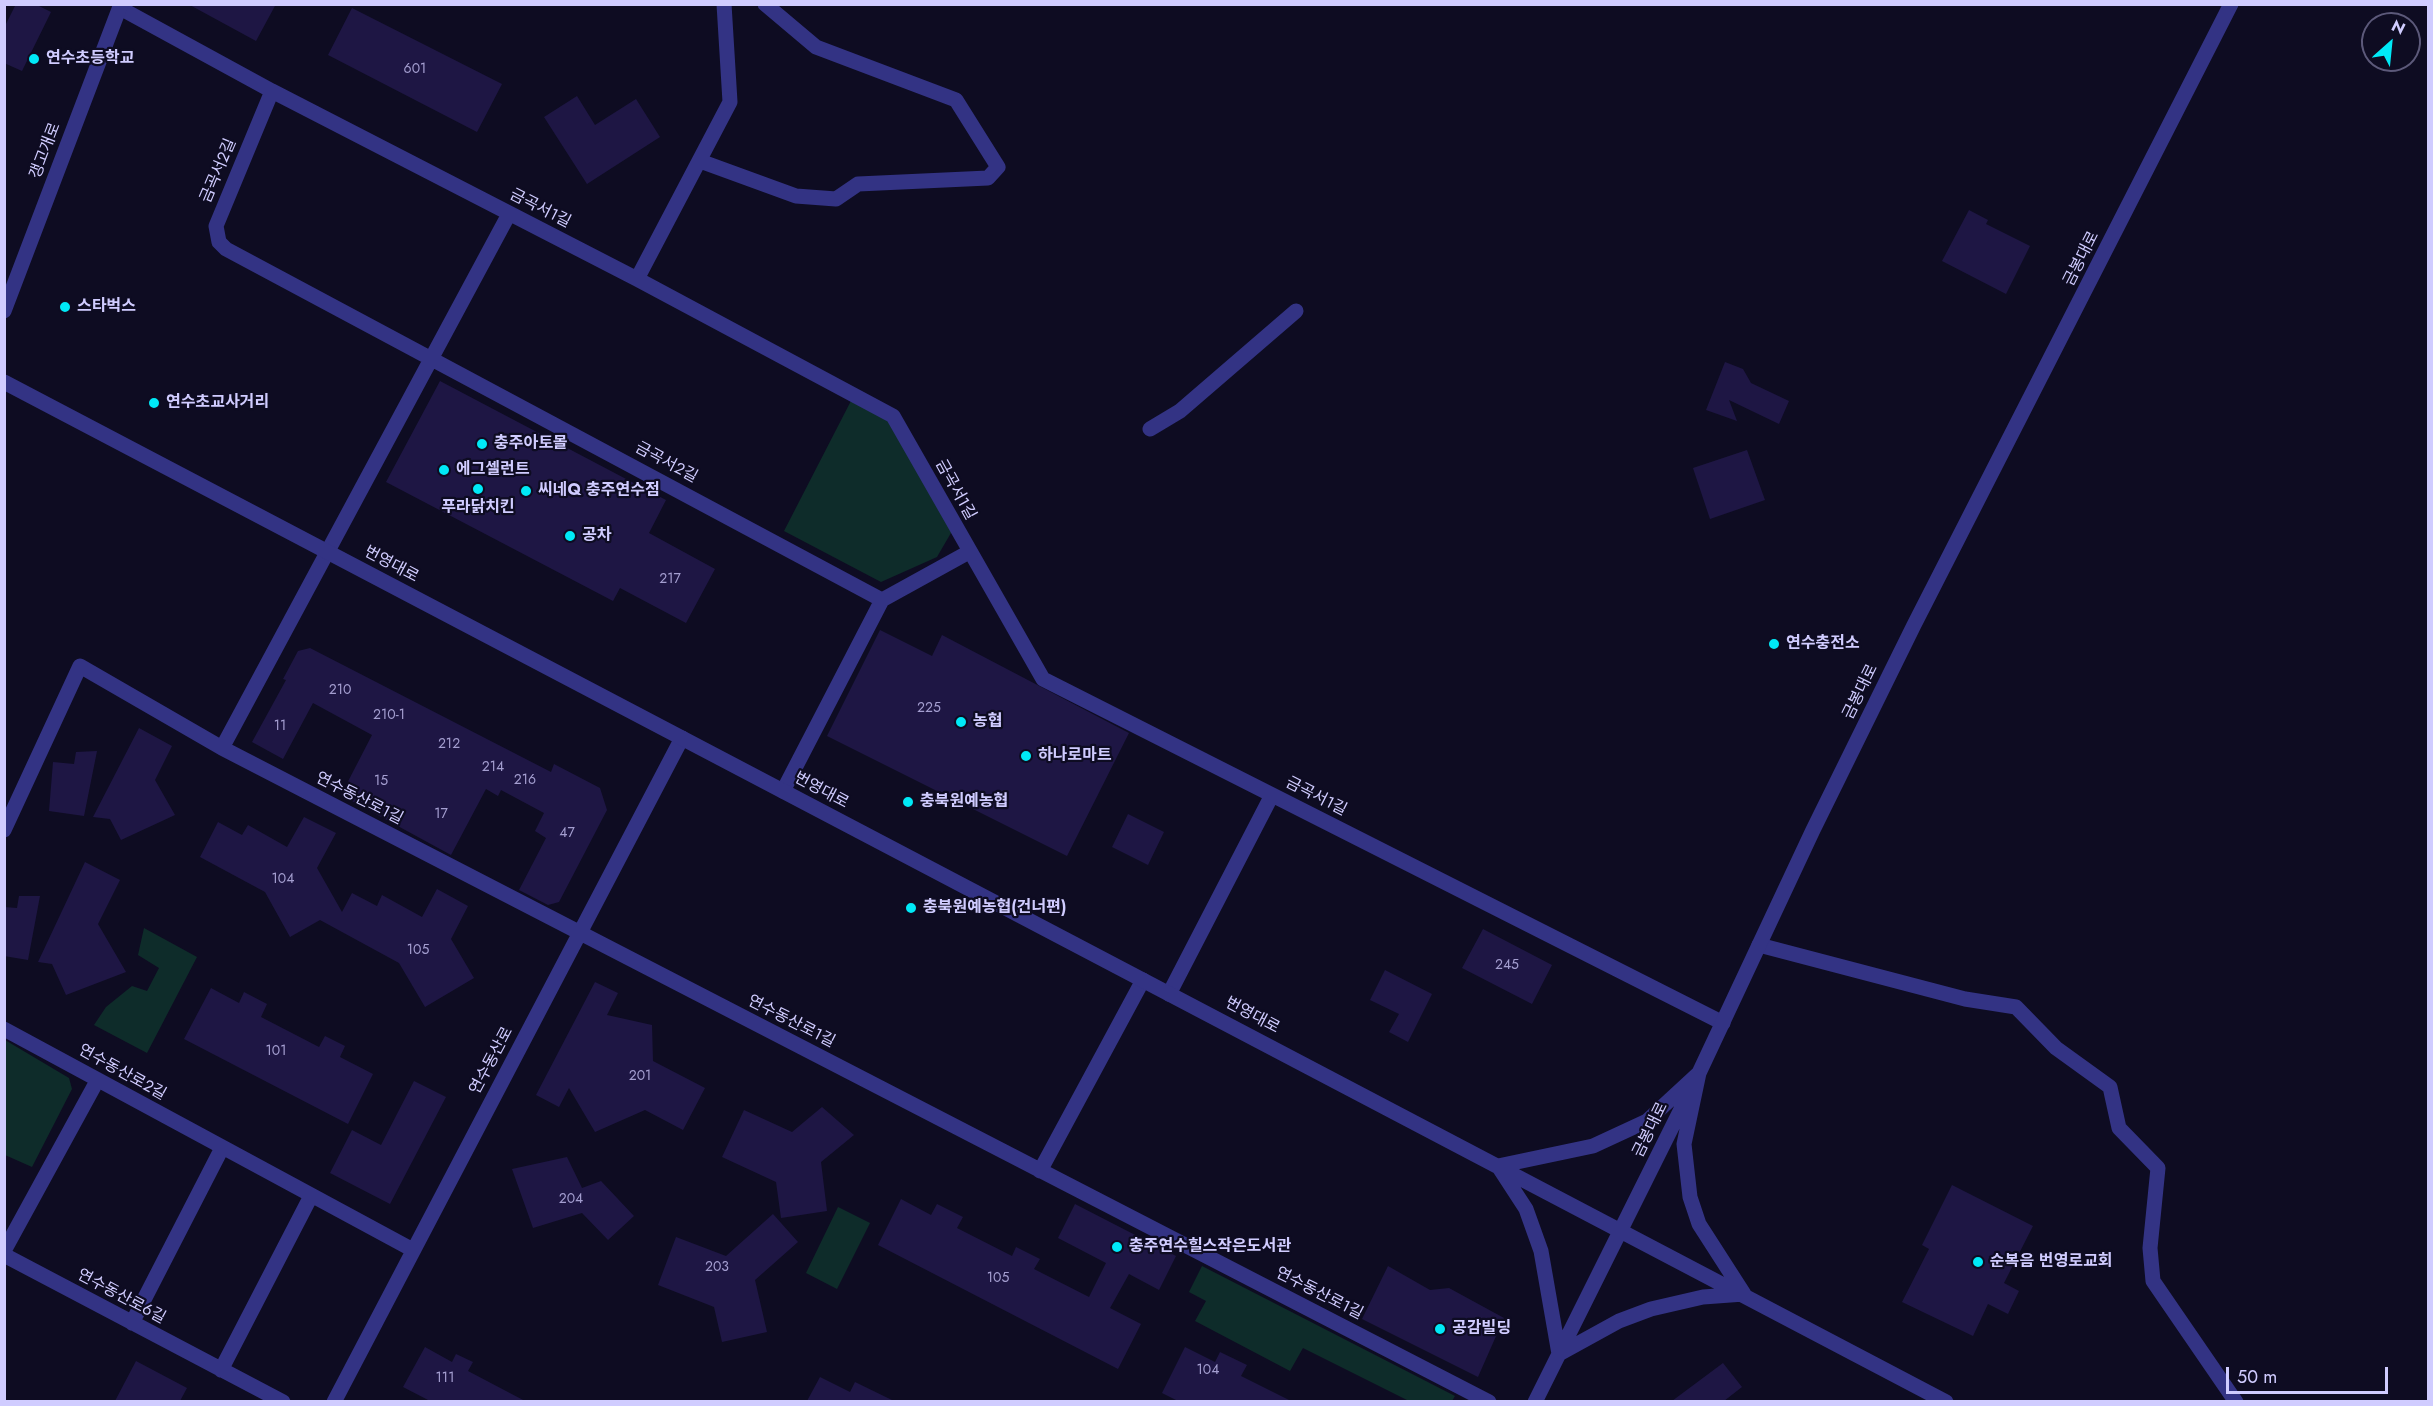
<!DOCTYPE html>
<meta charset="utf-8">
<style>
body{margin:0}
#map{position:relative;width:2433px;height:1406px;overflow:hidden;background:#0e0c22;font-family:Jost,sans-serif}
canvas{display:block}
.frame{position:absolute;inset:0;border:6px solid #d0ccff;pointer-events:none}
.north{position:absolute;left:2361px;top:12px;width:60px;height:60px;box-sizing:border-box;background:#0e0c22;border:2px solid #5c597a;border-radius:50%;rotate:27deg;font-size:16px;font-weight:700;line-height:24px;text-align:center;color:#d0ccff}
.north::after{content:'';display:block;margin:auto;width:21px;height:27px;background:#00e9f7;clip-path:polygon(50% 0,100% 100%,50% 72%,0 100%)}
.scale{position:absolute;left:2226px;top:1367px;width:162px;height:27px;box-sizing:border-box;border:3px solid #d0ccff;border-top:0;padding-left:8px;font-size:18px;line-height:21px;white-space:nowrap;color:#d0ccff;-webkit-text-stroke:4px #0e0c22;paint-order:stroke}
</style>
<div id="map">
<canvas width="2433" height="1406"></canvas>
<div class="frame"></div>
<div class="north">N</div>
<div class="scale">50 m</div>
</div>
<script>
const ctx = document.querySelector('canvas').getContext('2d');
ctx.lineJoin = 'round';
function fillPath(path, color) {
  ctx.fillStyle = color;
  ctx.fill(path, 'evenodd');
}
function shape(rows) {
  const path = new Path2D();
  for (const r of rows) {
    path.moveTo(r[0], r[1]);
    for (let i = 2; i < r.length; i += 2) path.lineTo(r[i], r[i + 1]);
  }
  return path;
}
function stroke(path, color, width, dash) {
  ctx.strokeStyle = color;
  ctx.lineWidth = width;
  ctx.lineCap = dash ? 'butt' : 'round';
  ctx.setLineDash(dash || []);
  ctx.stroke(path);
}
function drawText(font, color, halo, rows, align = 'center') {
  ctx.font = font + ' Jost,"Noto Sans KR",sans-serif';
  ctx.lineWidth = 4.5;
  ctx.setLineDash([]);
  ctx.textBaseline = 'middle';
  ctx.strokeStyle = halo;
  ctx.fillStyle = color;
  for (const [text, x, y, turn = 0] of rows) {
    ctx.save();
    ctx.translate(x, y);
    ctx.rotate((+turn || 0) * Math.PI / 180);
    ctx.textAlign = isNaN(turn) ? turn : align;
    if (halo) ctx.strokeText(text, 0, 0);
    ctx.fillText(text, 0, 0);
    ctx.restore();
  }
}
const green = shape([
 [854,395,893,416,955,526,937,557,881,582,784,531],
 [144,928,197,957,147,1053,94,1025,106,1007,132,986,147,991,159,968,138,955],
 [5,1040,69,1078,72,1089,32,1167,5,1155],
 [838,1207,870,1223,837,1289,806,1273],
 [1202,1266,1455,1396,1452,1401,1409,1401,1303,1348,1290,1371,1195,1321,1206,1301,1189,1292]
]);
const building = shape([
 [16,4,35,4,51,12,22,71,4,63,4,28],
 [188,4,276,4,256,41],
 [352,8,502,84,477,132,328,55],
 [577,96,595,125,636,99,660,137,587,184,544,117],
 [1969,210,1988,220,1986,224,2030,246,2006,294,1942,261],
 [1725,362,1743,369,1751,383,1789,401,1779,424,1729,400,1737,421,1706,410],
 [440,381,666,500,649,533,715,569,686,623,620,588,613,601,386,482],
 [1747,450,1765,500,1710,519,1693,468],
 [880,630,932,656,942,635,1129,733,1067,856,827,736],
 [310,648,551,772,554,764,600,788,607,810,559,902,548,905,519,890,546,838,535,831,544,813,501,790,498,796,486,789,451,855,341,795,372,735,313,703,283,759,252,742,286,680,283,679,298,651],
 [139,728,172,746,155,780,175,815,121,840,110,819,93,817],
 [97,751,84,816,49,811,53,762,74,764,76,752],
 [1128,814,1164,832,1148,865,1112,847],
 [304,817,336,833,317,868,342,912,352,893,377,906,382,895,422,917,437,889,468,906,451,939,474,978,425,1007,399,963,320,920,290,937,265,892,200,857,218,822,242,835,248,825,287,847],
 [85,862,120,880,98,924,126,972,66,995,52,964,38,962],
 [19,896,40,896,28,960,4,956,4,907,17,908],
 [1483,929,1552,965,1532,1004,1462,968],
 [1385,970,1432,994,1408,1042,1389,1032,1399,1014,1370,1000],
 [595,982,618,993,607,1015,652,1025,653,1061,705,1088,683,1130,645,1110,595,1132,569,1088,559,1107,536,1095],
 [211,988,239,1003,244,992,267,1004,261,1017,319,1047,325,1036,345,1046,340,1057,373,1074,348,1124,184,1039],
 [414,1081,446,1097,390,1204,330,1173,352,1130,381,1145],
 [822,1107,854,1135,821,1162,827,1211,781,1218,776,1182,722,1157,744,1110,792,1132],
 [567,1157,582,1188,601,1181,634,1216,608,1240,582,1213,533,1228,512,1169],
 [1952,1185,2033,1226,2004,1283,2019,1291,2008,1314,1988,1304,1973,1336,1902,1302,1929,1249,1922,1245],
 [901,1199,931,1215,937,1204,963,1217,957,1228,1012,1256,1016,1247,1040,1259,1034,1269,1089,1297,1106,1263,1058,1238,1075,1204,1176,1256,1159,1290,1129,1274,1110,1308,1141,1324,1118,1369,878,1245],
 [773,1214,798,1242,755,1280,767,1332,722,1342,714,1307,658,1285,676,1237,726,1256],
 [1388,1266,1430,1290,1449,1288,1504,1318,1478,1377,1362,1319],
 [425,1347,452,1362,456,1354,473,1362,468,1371,525,1401,430,1401,403,1387],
 [1185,1347,1215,1362,1220,1352,1247,1365,1241,1376,1291,1401,1178,1401,1162,1393],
 [136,1361,187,1388,180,1401,115,1401],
 [1723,1363,1742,1387,1724,1401,1672,1401],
 [820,1377,850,1392,855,1382,894,1401,807,1401]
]);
const minor = shape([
 [120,8,272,91,637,279,893,416,1043,679,1723,1023],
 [272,91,216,226,219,242,226,249,882,600],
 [700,161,796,196,836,199,858,184,988,178,998,167,956,100,816,47,765,4],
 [637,279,730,102,724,4],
 [1150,429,1180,411,1296,311],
 [222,748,509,214],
 [783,791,882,600,969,552],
 [4,830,80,666,222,748,1489,1402],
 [1759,945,1965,999,2016,1007,2056,1048,2110,1087,2119,1128,2158,1168,2150,1248,2153,1281,2236,1402],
 [1169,994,1272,795],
 [4,1029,413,1250],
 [1040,1171,1143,980],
 [4,1251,97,1081],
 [4,1255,283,1402],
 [132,1323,222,1148],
 [221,1370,311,1196],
 [334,1402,682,738]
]);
const tertiary = shape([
 [4,311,121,4],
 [4,382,1946,1402],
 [1699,1073,1684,1144,1690,1197,1699,1224,1744,1294,1703,1297,1651,1309,1619,1321,1559,1354,1541,1251,1526,1209,1498,1166,1593,1146,1647,1121,1699,1073],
 [1535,1402,1699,1073,1813,830,1914,625,2231,4]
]);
const markers = [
 [34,59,6,"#00e9f7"],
 [65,307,6,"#00e9f7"],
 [154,403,6,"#00e9f7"],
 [482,444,6,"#00e9f7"],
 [444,470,6,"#00e9f7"],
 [478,489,6,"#00e9f7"],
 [526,491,6,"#00e9f7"],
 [570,536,6,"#00e9f7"],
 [1774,644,6,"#00e9f7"],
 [961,722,6,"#00e9f7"],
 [1026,756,6,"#00e9f7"],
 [908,802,6,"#00e9f7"],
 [911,908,6,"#00e9f7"],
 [1117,1247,6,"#00e9f7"],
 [1978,1262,6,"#00e9f7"],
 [1440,1329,6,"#00e9f7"]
];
const numberNames = [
 ["601",415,70],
 ["217",670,580],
 ["210",340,691],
 ["225",929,709],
 ["210-1",389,716],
 ["11",280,727],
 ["212",449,745],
 ["214",493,768],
 ["216",525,781],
 ["15",381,782],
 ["17",441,815],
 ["47",567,834],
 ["104",283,880],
 ["105",418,951],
 ["245",1507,966],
 ["101",276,1052],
 ["201",640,1077],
 ["204",571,1200],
 ["203",717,1268],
 ["105",998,1279],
 ["104",1208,1371],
 ["111",445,1379]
];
const poiNames = [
 ["연수초등학교",46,59],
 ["스타벅스",77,307],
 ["연수초교사거리",166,403],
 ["충주아토몰",494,444],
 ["에그셀런트",456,470],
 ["씨네Q 충주연수점",538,491],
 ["푸라닭치킨",478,508,"center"],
 ["공차",582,536],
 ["연수충전소",1786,644],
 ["농협",973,722],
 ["하나로마트",1038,756],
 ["충북원예농협",920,802],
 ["충북원예농협(건너편)",923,908],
 ["충주연수힐스작은도서관",1129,1247],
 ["순복음 번영로교회",1990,1262],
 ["공감빌딩",1452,1329]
];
const streetNames = [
 ["갱고개로",46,151,-69],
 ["금곡서2길",219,171,-67],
 ["금곡서1길",540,209,27],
 ["금봉대로",2082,259,-63],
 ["금곡서2길",666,463,28],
 ["금곡서1길",955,490,61],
 ["번영대로",391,565,28],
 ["금봉대로",1861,692,-64],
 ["번영대로",821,791,28],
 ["금곡서1길",1316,797,27],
 ["연수동산로1길",359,799,27],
 ["번영대로",1252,1016,28],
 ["연수동산로1길",791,1022,27],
 ["연수동산로",492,1061,-62],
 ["연수동산로2길",122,1073,29],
 ["금봉대로",1651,1130,-64],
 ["연수동산로1길",1319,1294,27],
 ["연수동산로6길",121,1297,28]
];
fillPath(green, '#0e2c2a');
fillPath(building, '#1e1644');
stroke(minor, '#333384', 15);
stroke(tertiary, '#333384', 15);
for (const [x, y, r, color] of markers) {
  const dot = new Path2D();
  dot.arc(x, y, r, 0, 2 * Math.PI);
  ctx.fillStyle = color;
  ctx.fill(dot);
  stroke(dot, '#0e0c22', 2);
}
drawText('14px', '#a49ed0', null, numberNames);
drawText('bold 16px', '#d0ccff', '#0e0c22', poiNames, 'left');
drawText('16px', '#d0ccff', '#0e0c22', streetNames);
</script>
